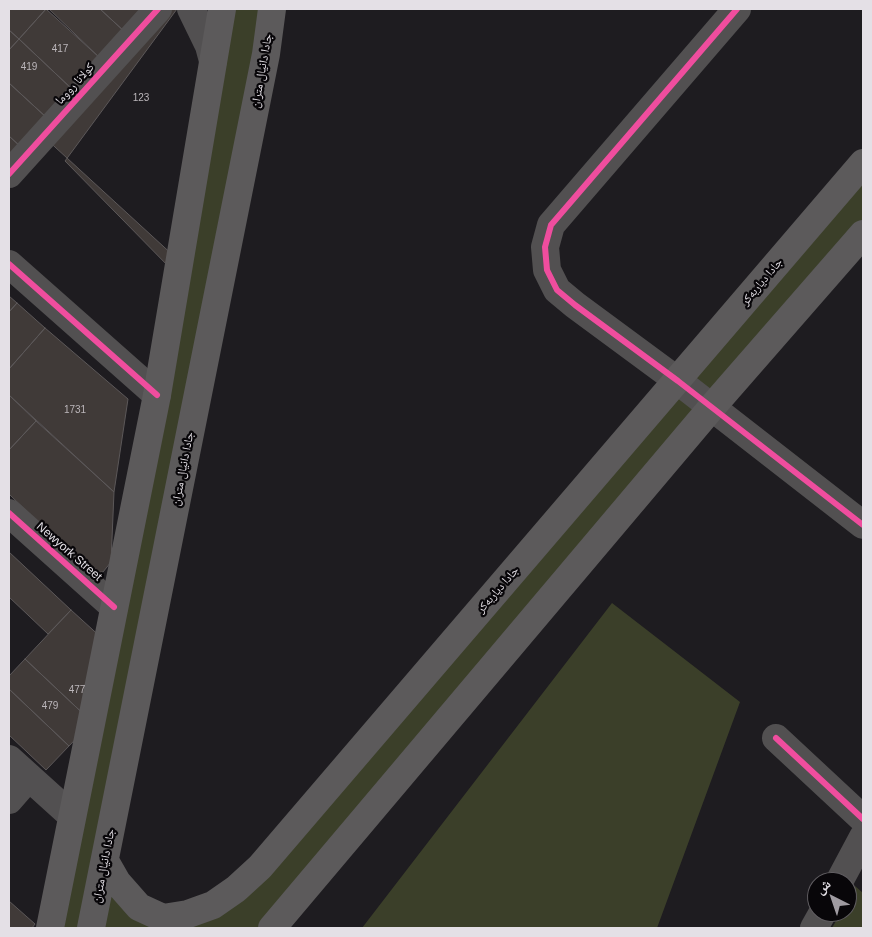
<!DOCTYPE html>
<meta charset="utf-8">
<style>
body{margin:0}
#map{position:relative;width:872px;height:937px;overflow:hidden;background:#1e1c20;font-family:Helvetica,"Noto Naskh Arabic",sans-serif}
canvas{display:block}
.frame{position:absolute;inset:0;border:10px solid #e4e0e6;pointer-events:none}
.north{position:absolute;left:807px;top:872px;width:50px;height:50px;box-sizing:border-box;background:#080609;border:1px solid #605d61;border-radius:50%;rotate:319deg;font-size:14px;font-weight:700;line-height:20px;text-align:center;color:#e4e0e6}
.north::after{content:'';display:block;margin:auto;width:18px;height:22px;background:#9f9ba1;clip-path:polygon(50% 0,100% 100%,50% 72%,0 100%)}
</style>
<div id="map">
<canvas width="872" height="937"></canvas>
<div class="frame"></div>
<div class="north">ش</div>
</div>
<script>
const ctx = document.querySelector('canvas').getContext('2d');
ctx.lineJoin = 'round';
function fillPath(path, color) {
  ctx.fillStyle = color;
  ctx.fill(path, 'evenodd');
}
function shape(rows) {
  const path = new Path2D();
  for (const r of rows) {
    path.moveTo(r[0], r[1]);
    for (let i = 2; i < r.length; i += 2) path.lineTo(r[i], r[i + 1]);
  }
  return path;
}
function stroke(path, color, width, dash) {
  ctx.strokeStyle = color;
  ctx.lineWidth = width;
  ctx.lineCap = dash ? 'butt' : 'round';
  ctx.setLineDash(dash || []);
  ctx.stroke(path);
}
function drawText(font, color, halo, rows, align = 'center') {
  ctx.font = font + ' Helvetica,"Noto Naskh Arabic",sans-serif';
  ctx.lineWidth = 4.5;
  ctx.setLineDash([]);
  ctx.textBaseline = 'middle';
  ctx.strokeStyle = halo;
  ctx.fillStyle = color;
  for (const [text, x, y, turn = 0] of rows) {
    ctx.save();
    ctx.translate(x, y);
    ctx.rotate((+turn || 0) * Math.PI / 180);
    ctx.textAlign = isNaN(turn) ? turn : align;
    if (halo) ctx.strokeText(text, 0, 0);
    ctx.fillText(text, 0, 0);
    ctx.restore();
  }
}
const green = shape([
 [225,9,268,9,88,928,54,928],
 [863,163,863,234,272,928,91,928,105,861,139,907,213,905],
 [612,603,740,702,657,928,362,928],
 [855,886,863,893,863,928,832,928,841,912,847,912,847,900]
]);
const building = shape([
 [9,9,46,9,19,39,9,30,9,9],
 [46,9,101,59,73,90,19,39,46,9],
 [49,9,100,9,126,33,101,59,49,9],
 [100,9,150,9,126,33,100,9],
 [158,9,180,9,213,61,176,258,43,136,158,9],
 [177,9,180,9,210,60,174,272,65,161,177,9],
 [9,30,19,39,9,50,9,30],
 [19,39,73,90,47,118,9,83,9,50,19,39],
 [9,83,47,118,22,148,9,136,9,83],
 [9,136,22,148,9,162,9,136],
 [9,296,17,303,9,312,9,296],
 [17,303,45,328,9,369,9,312,17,303],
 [45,328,128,399,114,492,9,395,9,369,45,328],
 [9,395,36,421,9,450,9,395],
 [36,421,114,492,111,562,103,572,90,573,9,494,9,450,36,421],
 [9,552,71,610,48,634,9,597,9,552],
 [71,610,104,640,92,722,25,659,71,610],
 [25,659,92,722,69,746,9,689,9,676,25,659],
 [9,689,69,746,46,770,9,735,9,689],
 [9,901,35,924,32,928,9,928,9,901]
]);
const minor = shape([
 [191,9,209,46,213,61],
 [737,9,551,225,545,247,547,270,557,290,575,305,678,381,863,525],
 [9,174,158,9],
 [9,264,157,395],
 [9,513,114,607],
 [776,738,863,819],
 [9,759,71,815],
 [9,800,29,777],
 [839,882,863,837],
 [814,928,823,912]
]);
const major = shape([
 [105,861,117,882,139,907,163,918,188,914,213,905,236,889,260,867,863,163],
 [50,928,157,395,222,9],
 [91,928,266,54,272,9],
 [272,928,712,407,863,234]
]);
const cycleway = shape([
 [737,9,551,225,545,247,547,270,557,290,575,305,678,381,863,525],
 [9,174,158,9],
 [9,264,157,395],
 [9,513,114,607],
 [776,738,863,819]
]);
const numberNames = [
 ["417",60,49],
 ["419",29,67],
 ["123",141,98],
 ["1731",75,410],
 ["477",77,690],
 ["479",50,706]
];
const streetNames = [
 ["جادا دانيال متران",262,71,-80],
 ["كولانا رووما",75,84,-48],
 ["جادا دیاربه‌كر",762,282,-50],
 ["جادا دانيال متران",183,469,-79],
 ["Newyork Street",69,552,41],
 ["جادا دیاربه‌كر",498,590,-49],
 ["جادا دانيال متران",104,866,-79]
];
fillPath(green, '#3b3f29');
fillPath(building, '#403a38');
stroke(building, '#5c5859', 1);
stroke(minor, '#525051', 28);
stroke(major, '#5c5a5b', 28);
stroke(cycleway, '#ef4d9e', 6);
drawText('10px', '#bbb6ba', null, numberNames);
drawText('12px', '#e4e0e6', '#080609', streetNames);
</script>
